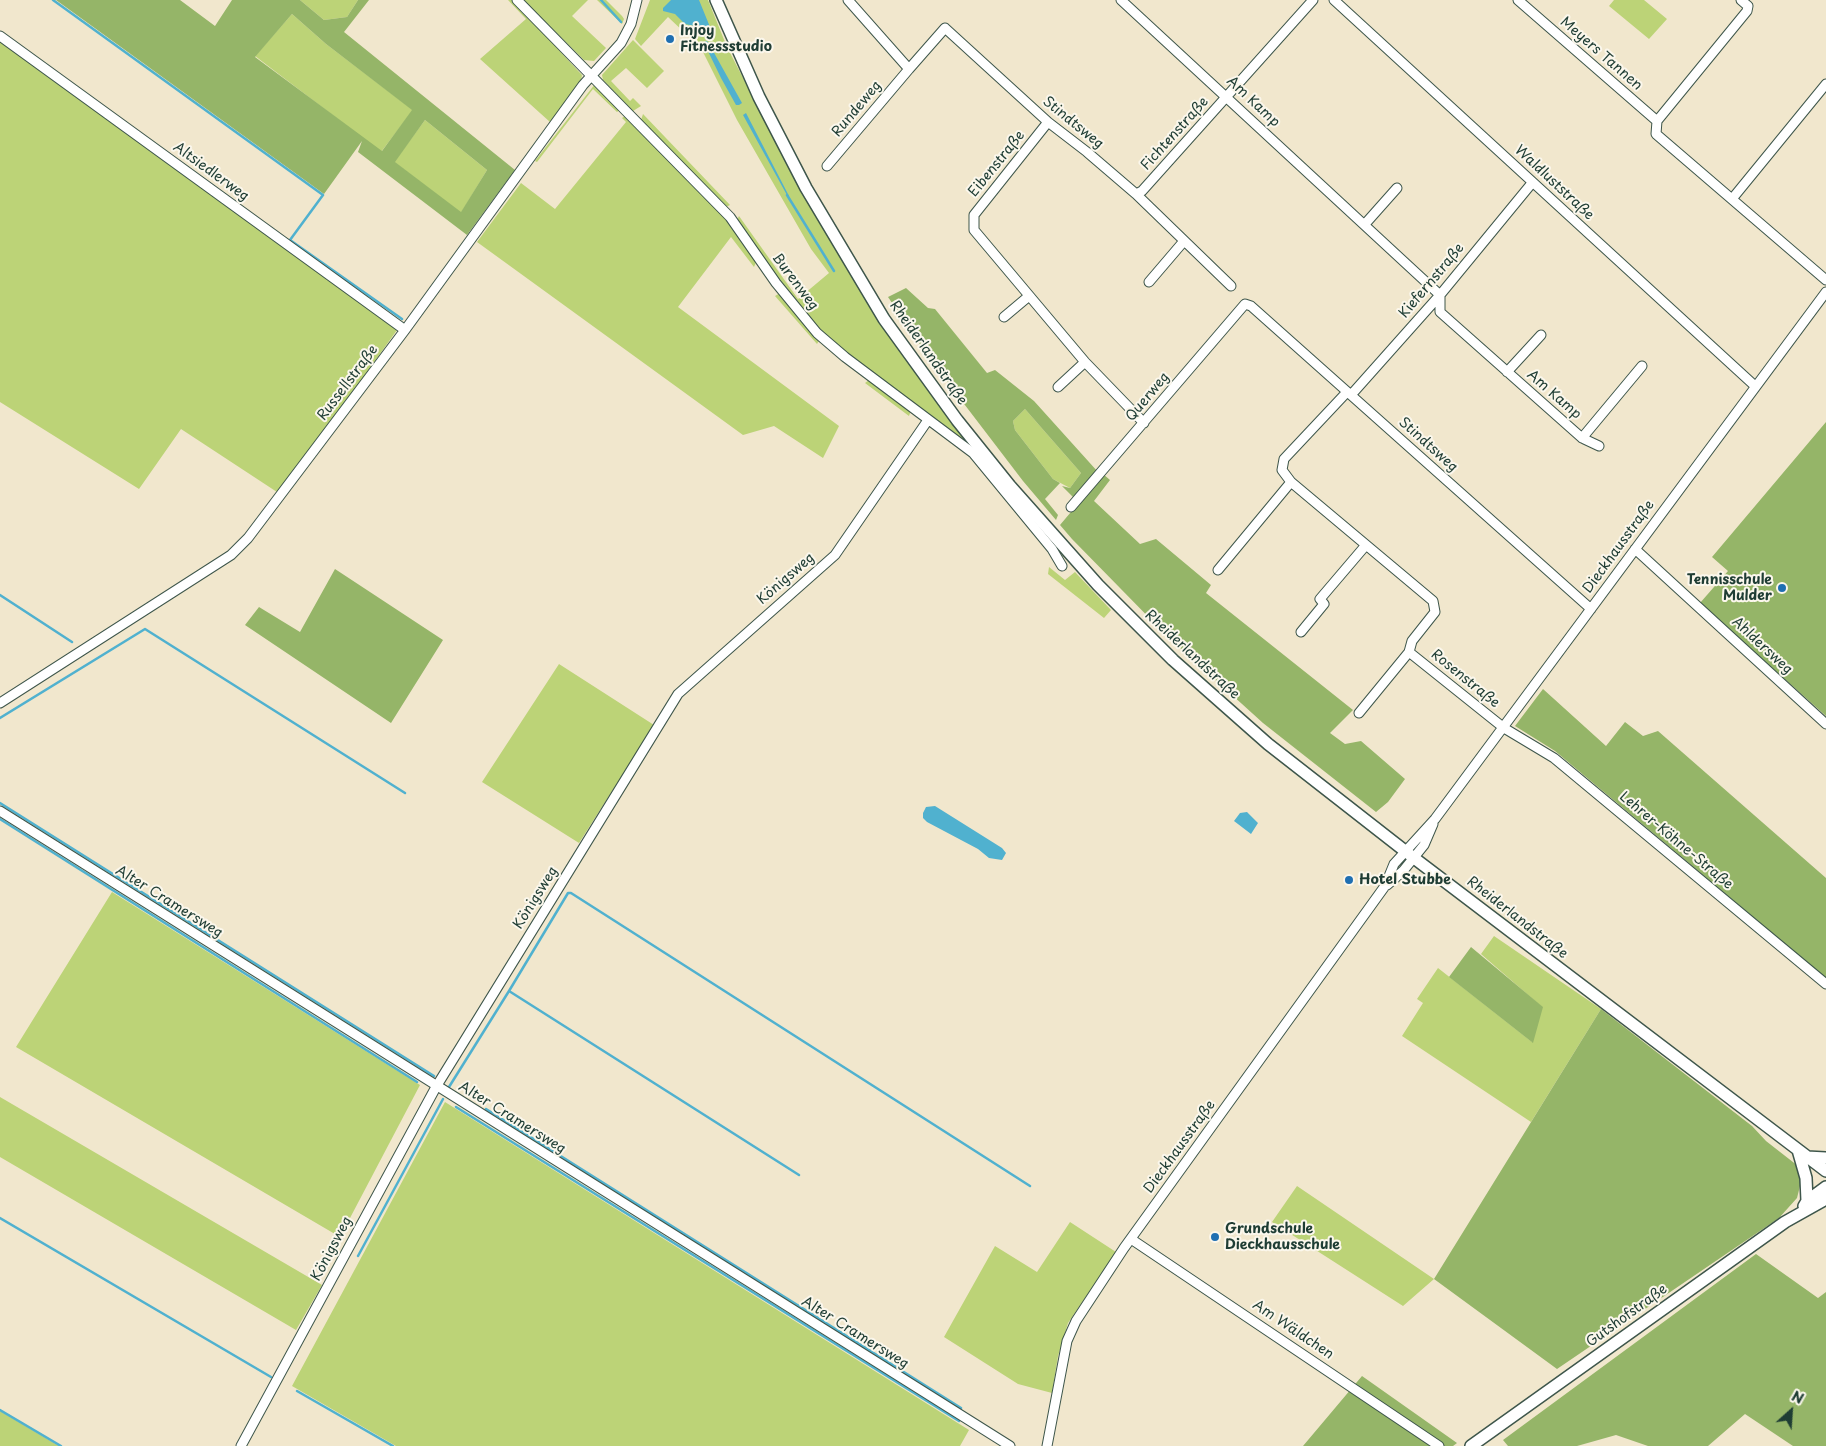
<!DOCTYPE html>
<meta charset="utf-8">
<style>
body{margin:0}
#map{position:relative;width:1826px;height:1446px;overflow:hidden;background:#f1e7cd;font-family:"Playpen Sans",sans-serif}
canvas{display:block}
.north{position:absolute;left:1766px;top:1386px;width:50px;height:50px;-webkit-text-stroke:4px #fbf7ec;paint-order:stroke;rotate:26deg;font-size:14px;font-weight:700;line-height:20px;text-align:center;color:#1f3d34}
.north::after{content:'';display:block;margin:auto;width:18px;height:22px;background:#1f3d34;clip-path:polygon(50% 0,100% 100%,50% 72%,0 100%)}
</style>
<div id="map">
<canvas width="1826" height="1446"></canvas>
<div class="north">N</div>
</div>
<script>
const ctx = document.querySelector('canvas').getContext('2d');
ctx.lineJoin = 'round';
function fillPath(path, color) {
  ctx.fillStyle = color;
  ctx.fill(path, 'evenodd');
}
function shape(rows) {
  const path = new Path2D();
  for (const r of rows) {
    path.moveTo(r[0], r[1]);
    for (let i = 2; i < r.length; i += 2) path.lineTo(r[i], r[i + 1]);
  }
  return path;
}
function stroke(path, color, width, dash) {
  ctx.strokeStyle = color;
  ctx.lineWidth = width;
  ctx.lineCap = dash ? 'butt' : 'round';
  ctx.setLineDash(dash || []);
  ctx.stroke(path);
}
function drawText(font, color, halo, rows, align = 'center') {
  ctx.font = font + ' "Playpen Sans",sans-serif';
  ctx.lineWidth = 4;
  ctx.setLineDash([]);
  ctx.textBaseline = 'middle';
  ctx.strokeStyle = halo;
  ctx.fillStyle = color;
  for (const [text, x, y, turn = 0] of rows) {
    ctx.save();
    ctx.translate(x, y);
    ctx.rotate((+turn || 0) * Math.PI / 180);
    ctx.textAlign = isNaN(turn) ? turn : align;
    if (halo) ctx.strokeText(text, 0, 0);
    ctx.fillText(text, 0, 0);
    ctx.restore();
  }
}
const green = shape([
 [300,0,358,0,347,17,324,20],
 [508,0,512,0,582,75,581,81,550,122,480,59,526,19],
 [523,0,588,0,572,16,606,48,594,61,584,60],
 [597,0,606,0,622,16,624,19,622,24],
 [650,0,708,0,727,47,780,149,860,287,1086,579,1059,552,972,449,820,332,789,296,737,220,739,216,798,299,829,273,811,249,737,120,692,30,685,33,668,17,641,46,635,39],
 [1614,0,1644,0,1667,19,1649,39,1609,6],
 [292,14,326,44,413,110,381,152,255,56],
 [633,40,664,71,647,88,626,68,611,81,630,101,633,98,641,106,633,111,603,80,602,75],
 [0,42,397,330,280,494,181,429,139,489,0,402],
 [595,84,622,108,617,112,593,89,537,162,535,161],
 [643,114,730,205,726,207,641,120],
 [625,116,735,227,757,260,754,267,731,237,678,307,839,426,823,458,774,426,743,435,477,242,521,183,555,209,626,122,622,118],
 [425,120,487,170,461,213,394,162],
 [780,293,820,339,817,344,775,296],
 [869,380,911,410,909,416,865,383],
 [1025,409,1081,473,1070,488,1053,479,1015,430,1013,421],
 [1049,567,1065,580,1075,572,1111,610,1104,618,1048,574],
 [559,664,654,725,579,843,482,782],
 [112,892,420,1085,340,1237,16,1047],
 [1494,936,1601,1009,1531,1122,1402,1036,1423,1003,1417,999,1438,968,1532,1042,1542,1007,1481,954],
 [0,1097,322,1285,296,1330,0,1157],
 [445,1102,969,1430,960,1446,396,1446,292,1386],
 [1297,1186,1434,1279,1403,1306,1272,1222],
 [1070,1222,1116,1252,1068,1323,1058,1356,1052,1393,1018,1384,944,1337,995,1246,1037,1272],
 [0,1411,59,1446,0,1446]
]);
const forest = shape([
 [56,0,180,0,215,26,232,0,300,0,324,20,347,17,358,0,369,0,344,32,515,170,467,235,358,152,362,141,324,194],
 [292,14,326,44,412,110,382,151,255,57],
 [425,120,487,170,461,212,395,162],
 [906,288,928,308,935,309,987,373,995,370,1034,401,1098,472,1075,499,1062,486,1070,488,1081,473,1025,409,1013,421,1015,430,1053,479,1060,483,1045,499,1058,515,1056,520,1023,481,929,358,888,297],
 [1826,422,1826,716,1700,603,1728,571,1712,557],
 [1103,474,1110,480,1094,501,1140,544,1156,539,1211,585,1206,593,1353,710,1330,733,1345,744,1361,741,1405,779,1388,802,1376,812,1263,723,1168,637,1072,539,1060,525],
 [335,569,443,640,391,723,245,625,259,607,300,632],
 [1543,689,1606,746,1625,722,1643,736,1658,731,1826,878,1826,978,1555,751,1515,726],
 [1471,947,1543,1007,1533,1043,1449,977],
 [1601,1009,1752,1126,1766,1141,1798,1166,1801,1182,1797,1198,1779,1218,1557,1369,1434,1279],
 [1756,1254,1818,1298,1826,1292,1826,1446,1793,1446,1745,1414,1708,1446,1648,1446,1616,1435,1577,1446,1508,1446,1503,1440],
 [1362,1376,1457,1443,1453,1446,1303,1446]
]);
const water = shape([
 [671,0,699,0,710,27,700,37,695,26,685,24,675,14,663,11,663,8],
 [706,41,708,42,742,103,739,105,736,105,721,78,704,43],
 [746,113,789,196,788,197,743,115],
 [935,806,1002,848,1006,853,1002,860,989,858,978,849,927,822,923,818,923,813,926,807],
 [1247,812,1258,823,1251,834,1234,821,1240,813]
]);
const stream = shape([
 [53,0,323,195,290,240,402,319],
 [601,0,621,22],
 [787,195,834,271],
 [0,595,72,642],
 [0,718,145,629,405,793],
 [0,803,434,1076],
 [0,819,417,1082],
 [509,991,568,893,571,893,1030,1186],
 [449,1087,509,991,799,1175],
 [456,1107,959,1421],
 [486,1109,961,1408],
 [0,1218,271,1377],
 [358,1256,443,1099],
 [297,1391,393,1446],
 [0,1410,61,1446]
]);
const street = shape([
 [517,0,730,217,776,283,817,333,845,357,973,453,1052,549,1062,566],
 [1121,0,1440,295,1440,312,1582,438,1599,446],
 [1334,0,1755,386],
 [1518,0,1657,121,1656,134,1826,280],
 [0,36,405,330],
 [909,69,945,28,1048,122,1087,152,1136,194,1231,286],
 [1657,121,1747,11,1748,6,1741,0],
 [1048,122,974,215,974,230,1085,362,1144,423],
 [827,166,909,69,848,0],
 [1136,194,1142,191,1313,0],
 [1732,199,1826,84],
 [1365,224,1397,188],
 [1149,282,1184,241],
 [1004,317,1029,296],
 [1507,372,1541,335],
 [1058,387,1085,362],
 [1347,392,1284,459,1282,470,1291,482,1433,601,1435,612,1412,641,1409,652,1504,728,1554,758,1826,984],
 [1351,395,1440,295,1532,183],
 [1582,438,1642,366],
 [1071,507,1245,304,1251,306,1591,609],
 [1635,549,1826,724],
 [1218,570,1291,482],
 [1301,632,1324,604,1320,599,1366,545],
 [0,703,231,555,248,538,405,330,583,85,621,43,631,24,637,0],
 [1359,713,1409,652],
 [0,811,1010,1446],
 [1387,885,1403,871,1424,845,1433,824],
 [1131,1239,1439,1446],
 [241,1446,436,1087,678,694,835,555,928,420],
 [1047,1446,1067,1341,1076,1321,1124,1248,1385,886,1394,864,1435,819,1826,292]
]);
const secondary = shape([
 [716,0,759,97,806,188,884,319,957,420,1010,486,1098,585,1173,660,1268,744,1414,858,1826,1171],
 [1798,1150,1806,1178,1807,1201],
 [1807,1157,1826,1158],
 [1804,1206,1807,1201,1826,1187],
 [1471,1446,1785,1222,1826,1199]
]);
const markers = [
 [670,39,5,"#1f6fb2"],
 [1782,588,5,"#1f6fb2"],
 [1349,880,5,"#1f6fb2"],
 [1215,1237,5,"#1f6fb2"]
];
const poiNames = [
 ["Injoy",680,31],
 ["Fitnessstudio",680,47],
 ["Tennisschule",1772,580,"right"],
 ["Mulder",1772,596,"right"],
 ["Hotel Stubbe",1359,880],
 ["Grundschule",1225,1229],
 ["Dieckhausschule",1225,1245]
];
const streetNames = [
 ["Meyers Tannen",1601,54,41],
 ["Am Kamp",1253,102,43],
 ["Rundeweg",857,109,-50],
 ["Stindtsweg",1073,123,39],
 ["Fichtenstraße",1175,134,-48],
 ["Eibenstraße",997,164,-51],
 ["Altsiedlerweg",211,172,36],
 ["Waldluststraße",1554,183,43],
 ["Kiefernstraße",1432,281,-50],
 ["Burenweg",795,282,53],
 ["Rheiderlandstraße",928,353,55],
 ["Russellstraße",348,383,-53],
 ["Am Kamp",1554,395,41],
 ["Querweg",1148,397,-50],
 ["Stindtsweg",1428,445,42],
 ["Dieckhausstraße",1619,547,-54],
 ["Königsweg",786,579,-41],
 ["Ahldersweg",1762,646,43],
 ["Rheiderlandstraße",1192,655,43],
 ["Rosenstraße",1465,679,39],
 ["Lehrer-Köhne-Straße",1676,841,40],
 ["Königsweg",536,898,-58],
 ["Alter Cramersweg",169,902,32],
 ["Rheiderlandstraße",1517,918,38],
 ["Alter Cramersweg",512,1118,32],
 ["Dieckhausstraße",1180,1147,-54],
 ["Königsweg",332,1249,-62],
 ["Gutshofstraße",1627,1316,-36],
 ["Am Wäldchen",1293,1330,34],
 ["Alter Cramersweg",855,1333,32]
];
fillPath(green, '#bcd377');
fillPath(forest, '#95b568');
fillPath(water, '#50b1cf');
stroke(stream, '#50b1cf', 2.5);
stroke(street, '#3e564b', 11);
stroke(secondary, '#3e564b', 14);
stroke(street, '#fff', 9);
stroke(secondary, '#fff', 11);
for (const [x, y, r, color] of markers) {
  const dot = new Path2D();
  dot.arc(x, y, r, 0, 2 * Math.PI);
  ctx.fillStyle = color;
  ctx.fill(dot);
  stroke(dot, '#fbf7ec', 2);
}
drawText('bold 14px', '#1f3d34', '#fbf7ec', poiNames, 'left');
drawText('14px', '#1f3d34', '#fbf7ec', streetNames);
</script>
